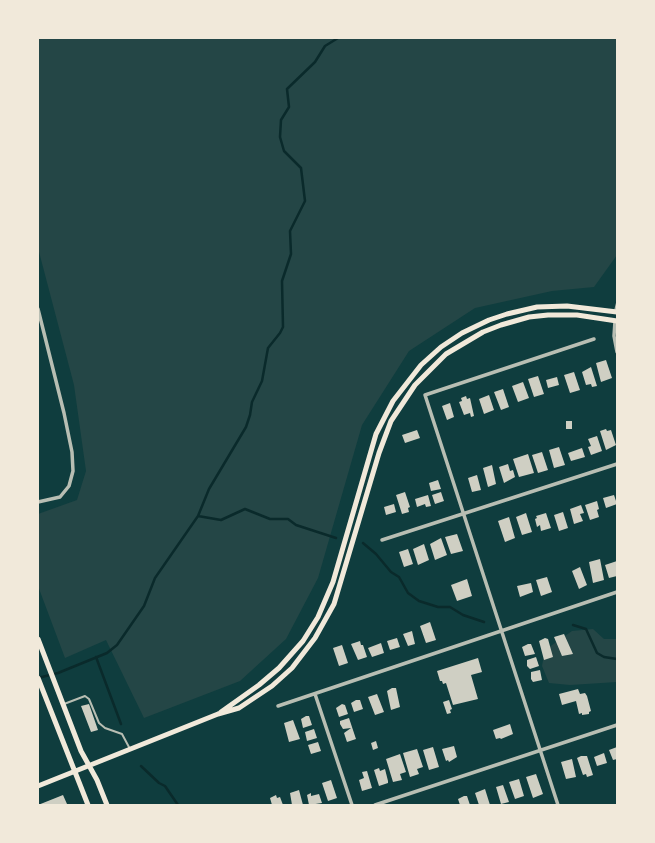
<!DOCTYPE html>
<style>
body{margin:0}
#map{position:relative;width:655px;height:843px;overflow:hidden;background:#0f3d3e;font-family:Inter,sans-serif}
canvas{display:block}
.frame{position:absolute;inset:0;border:39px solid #f1e9da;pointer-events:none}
</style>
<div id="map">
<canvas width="655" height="843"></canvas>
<div class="frame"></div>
</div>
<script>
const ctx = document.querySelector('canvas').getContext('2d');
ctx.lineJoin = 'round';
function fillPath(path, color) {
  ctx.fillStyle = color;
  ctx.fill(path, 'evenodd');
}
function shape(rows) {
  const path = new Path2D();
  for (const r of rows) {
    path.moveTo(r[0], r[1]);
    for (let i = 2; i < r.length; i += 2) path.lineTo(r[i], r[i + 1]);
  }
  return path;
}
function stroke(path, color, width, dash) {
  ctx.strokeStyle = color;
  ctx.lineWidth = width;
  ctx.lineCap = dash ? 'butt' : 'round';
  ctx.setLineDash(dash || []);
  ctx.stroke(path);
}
const green = shape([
 [38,38,617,38,617,255,594,287,552,291,475,308,409,351,362,425,318,578,286,639,240,681,144,718,106,640,65,658,38,586,38,514,77,500,86,471,74,385,38,248],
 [593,629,604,639,617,639,617,682,570,685,549,683,542,666,545,650,572,631]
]);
const stream = shape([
 [198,516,221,520,245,509,270,519,288,519,296,525,336,538],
 [363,543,376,554,391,572,399,577,408,593,419,601,438,607,450,607,463,615,484,622],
 [573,625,586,629,597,653,604,657,617,659],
 [96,657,121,724],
 [38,678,58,673,107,653,117,645,144,606,155,578,198,516,209,489,246,427,250,415,252,402,262,381,268,348,280,333,283,327,282,281,291,254,290,231,305,201,301,168,284,151,280,137,281,120,289,107,287,89,315,62,325,46,338,38],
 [141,766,159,783,165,786,178,805]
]);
const building = shape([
 [606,360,612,378,601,382,596,363],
 [591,367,597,386,592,387,591,384,586,385,582,372],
 [574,372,580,390,570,393,564,375],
 [538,376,544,394,534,397,528,379],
 [557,377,559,385,548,388,546,380],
 [523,382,529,398,518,402,512,386],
 [503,389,509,407,501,410,494,392],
 [489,395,494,410,484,414,479,399],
 [466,396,467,399,470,398,474,416,471,417,470,413,464,415,459,402,462,401,461,398],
 [450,403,454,417,447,420,442,406],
 [566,421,572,421,572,429,566,429],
 [606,429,607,431,611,430,616,445,606,450,600,431],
 [417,430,420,438,405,443,402,435],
 [597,436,602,451,591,455,588,447,591,446,588,439],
 [559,447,565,465,554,468,549,450],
 [582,448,585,457,571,461,568,453],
 [542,452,548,470,538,473,532,455],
 [528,454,534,473,519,477,513,459],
 [508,464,510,471,513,470,515,477,504,483,499,467],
 [492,465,496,484,488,487,483,468],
 [477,475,481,490,472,492,468,478],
 [438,480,441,489,431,491,429,483],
 [405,492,410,507,408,508,409,512,402,514,396,495],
 [441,492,444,501,435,504,432,495],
 [428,495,431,506,426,507,425,504,417,507,415,499],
 [614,495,617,504,606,508,603,498],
 [597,501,599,509,597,510,599,517,590,520,585,505],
 [394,504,396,512,386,515,384,507],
 [581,505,584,513,580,514,583,521,574,524,570,509],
 [563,512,568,528,559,531,554,515],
 [526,513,532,532,522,535,516,517],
 [546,513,551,528,541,531,540,525,537,527,535,519,537,518,536,516],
 [509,517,515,538,505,542,498,521],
 [457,534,463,551,451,554,445,537],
 [441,538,447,555,435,560,430,544],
 [424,544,429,560,418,565,413,549],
 [408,549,413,564,404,567,399,552],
 [600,559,604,580,593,583,589,562],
 [617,561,617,576,609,578,605,565],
 [580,567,587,585,579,589,572,571],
 [547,577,552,592,541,596,536,580],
 [467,579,472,596,457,601,451,585],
 [531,583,533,592,520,597,517,586],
 [430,622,436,640,426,643,420,626],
 [412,631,415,644,408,646,403,634],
 [564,634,573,654,562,656,554,637],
 [397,638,400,647,390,650,387,641],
 [545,638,548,639,553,657,544,660,539,641],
 [360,641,361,645,363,645,367,657,358,660,351,644],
 [381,643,384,653,372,657,368,648],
 [528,644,531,644,535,654,525,656,522,647],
 [342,645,348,663,339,666,333,648],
 [536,657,539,666,530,669,527,666,527,660],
 [478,658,482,672,471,675,478,699,453,705,446,683,443,684,442,681,440,681,437,671],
 [540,670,542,680,533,682,531,679,531,672],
 [392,688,396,688,400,707,391,710,387,691],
 [578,689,580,694,585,693,587,696,591,711,589,712,589,714,582,715,582,713,579,714,576,701,562,705,559,694],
 [377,694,384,712,375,715,368,697],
 [356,700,360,700,363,709,354,712,351,703],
 [449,700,452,709,450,710,451,713,447,714,443,702],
 [89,704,98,730,91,732,81,706],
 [342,704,345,705,348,714,339,717,336,708],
 [306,716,309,716,312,725,303,728,301,719],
 [349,718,356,739,347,742,344,733,351,728,343,729,340,724,340,721],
 [293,720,300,739,289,742,284,723],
 [510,724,513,734,501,739,500,738,496,739,493,730],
 [314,729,317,738,307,741,305,732],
 [376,741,378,748,373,750,371,743],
 [318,742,321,751,311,754,308,745],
 [454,746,457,757,449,762,448,760,446,761,442,749],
 [433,747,439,767,429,770,423,750],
 [617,747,617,759,613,760,609,750],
 [417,749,423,767,417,769,419,774,410,777,403,753],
 [604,753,607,763,597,766,594,757],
 [400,754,406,772,400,774,402,780,393,782,386,759],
 [581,756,587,756,593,775,587,777,586,774,583,775,577,758],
 [572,759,576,777,566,779,561,762],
 [379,768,380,771,385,769,388,781,388,783,379,786,374,770],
 [367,771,372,788,362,791,359,780,364,778,362,772],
 [536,774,543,794,533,798,526,777],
 [519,779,524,796,515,799,509,782],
 [331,780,337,798,328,801,322,783],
 [503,785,509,802,501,804,496,787],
 [485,789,490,805,479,805,475,793],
 [299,790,303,805,292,805,290,793],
 [311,793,311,796,319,794,322,803,309,805,307,795],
 [63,795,67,804,64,805,38,805],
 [276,795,277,798,280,797,283,805,272,805,270,798],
 [464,796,467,796,470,805,460,805,458,799]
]);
const service = shape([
 [615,311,617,303],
 [64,704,85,696,89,699,99,723,105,728,122,734,130,749]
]);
const minor = shape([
 [38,309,64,413,72,452,73,471,69,486,60,497,38,502],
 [615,321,614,336,617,352],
 [382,540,617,464],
 [315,694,352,805],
 [278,706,617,592],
 [375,805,617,725],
 [558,805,425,395,594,339]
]);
const secondary = shape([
 [38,639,81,751,97,780,107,805],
 [38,678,88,805],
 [221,712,259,685,279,668,303,641,318,617,333,582,376,434,393,401,421,365,441,347,462,333,489,320,507,314,537,307,567,306,617,312],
 [38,786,218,714,239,708,272,686,292,668,315,638,334,604,379,453,391,421,415,385,446,354,483,332,501,325,529,317,548,315,577,315,617,321]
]);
fillPath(green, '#244646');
stroke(stream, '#0a2a2b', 2.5);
fillPath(building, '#cfcfc3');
stroke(service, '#b8beb3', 2);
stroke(minor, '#b8beb3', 3.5);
stroke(secondary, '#f1e9da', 5);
</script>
